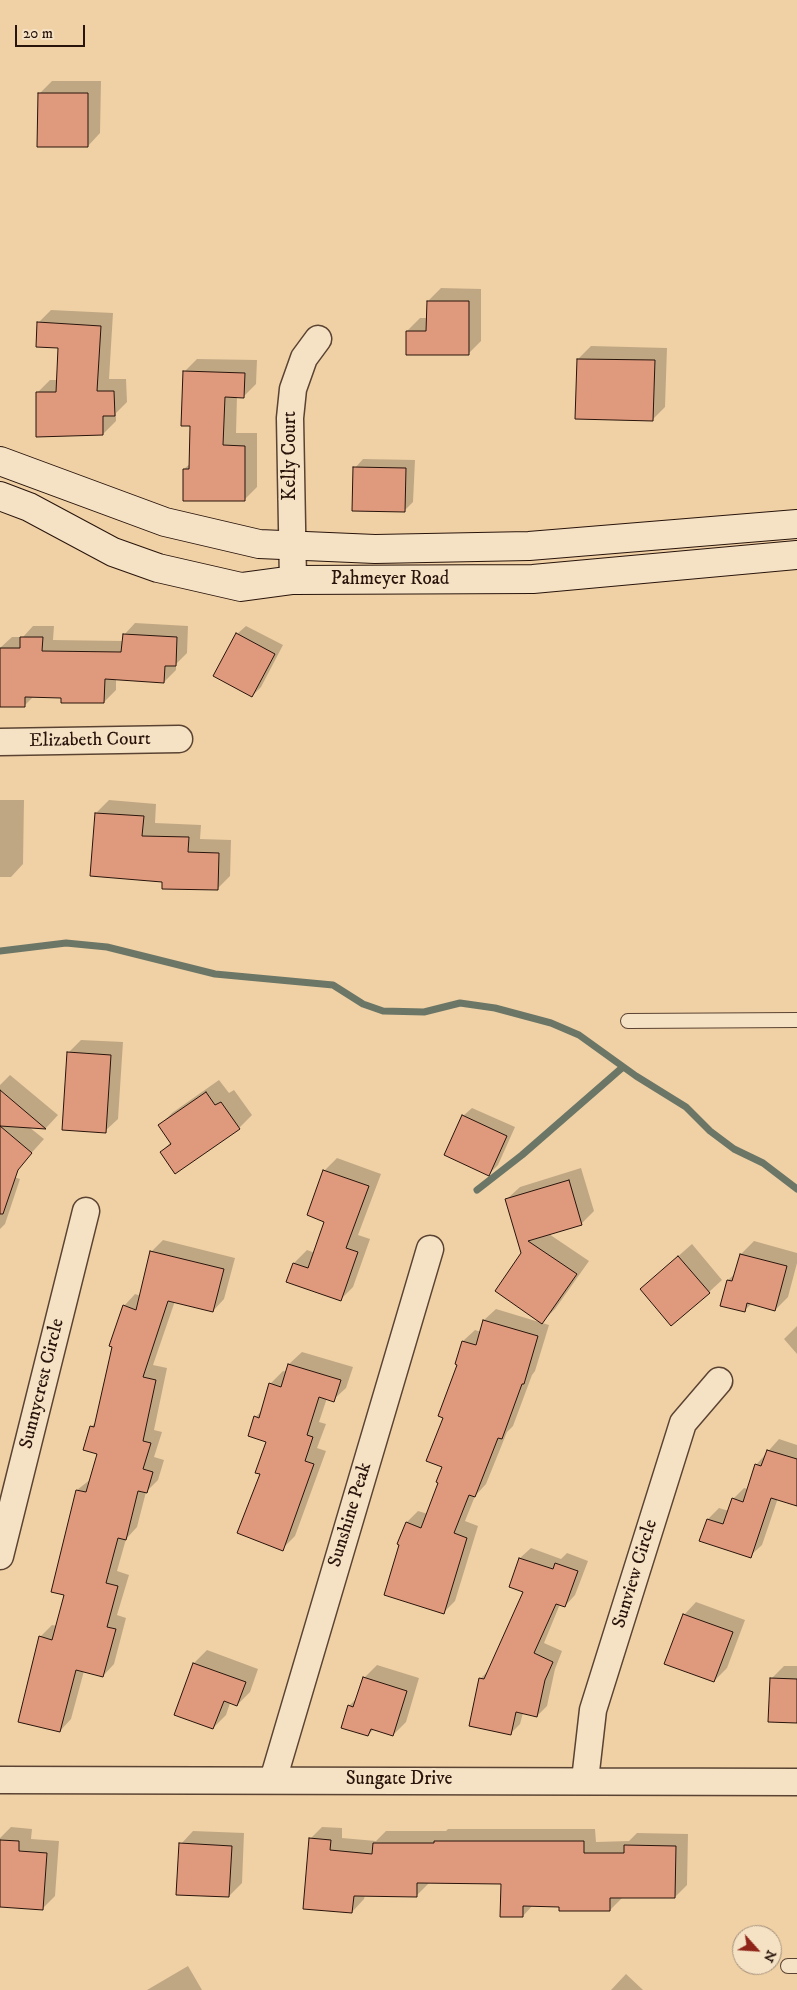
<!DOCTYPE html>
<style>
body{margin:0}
#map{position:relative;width:797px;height:1990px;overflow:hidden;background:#f0d1a5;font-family:"IM FELL DW Pica",serif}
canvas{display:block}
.north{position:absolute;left:732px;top:1925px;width:50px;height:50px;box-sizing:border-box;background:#f5e1c4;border:1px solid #a38f7a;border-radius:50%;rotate:116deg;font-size:14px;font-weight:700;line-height:20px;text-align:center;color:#28140b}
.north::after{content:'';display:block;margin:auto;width:18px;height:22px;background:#8f2418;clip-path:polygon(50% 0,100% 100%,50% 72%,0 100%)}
.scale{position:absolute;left:15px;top:25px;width:70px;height:22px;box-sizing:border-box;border:2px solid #28140b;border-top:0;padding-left:6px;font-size:15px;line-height:18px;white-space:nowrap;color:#28140b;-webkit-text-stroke:4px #f5e1c4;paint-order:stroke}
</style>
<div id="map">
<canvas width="797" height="1990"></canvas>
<div class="north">N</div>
<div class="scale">20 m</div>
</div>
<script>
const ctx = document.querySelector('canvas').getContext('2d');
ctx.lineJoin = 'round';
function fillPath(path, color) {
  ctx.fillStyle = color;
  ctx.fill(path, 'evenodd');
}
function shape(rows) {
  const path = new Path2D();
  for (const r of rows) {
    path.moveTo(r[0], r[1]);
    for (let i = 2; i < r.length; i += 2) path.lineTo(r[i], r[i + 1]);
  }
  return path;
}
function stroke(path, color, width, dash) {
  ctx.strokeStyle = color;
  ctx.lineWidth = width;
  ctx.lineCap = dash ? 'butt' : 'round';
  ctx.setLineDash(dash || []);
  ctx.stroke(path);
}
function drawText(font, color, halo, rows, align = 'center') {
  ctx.font = font + ' "IM FELL DW Pica",serif';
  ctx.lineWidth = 4;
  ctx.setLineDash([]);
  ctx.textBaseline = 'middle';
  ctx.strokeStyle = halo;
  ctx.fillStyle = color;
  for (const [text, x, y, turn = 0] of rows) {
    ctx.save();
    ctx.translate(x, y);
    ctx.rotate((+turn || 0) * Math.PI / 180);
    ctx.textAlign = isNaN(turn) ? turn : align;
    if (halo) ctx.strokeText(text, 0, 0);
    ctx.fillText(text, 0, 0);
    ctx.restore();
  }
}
const shadow = shape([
 [52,81,101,81,100,133,88,146,39,94],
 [441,288,481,289,481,341,468,354,407,331,420,318,428,318,428,301],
 [51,310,113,313,109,379,126,379,127,402,116,413,116,421,103,434,37,393,50,380,58,380,59,347,38,323],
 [591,346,667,348,665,407,652,420,578,359],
 [197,359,257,360,256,384,243,397,237,396,236,433,257,433,257,487,244,500,184,469,191,463,192,425,185,371],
 [363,459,415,460,413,502,405,510,355,468],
 [135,623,188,626,187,653,176,664,176,670,164,682,116,679,116,690,104,702,63,696,34,696,24,706,0,706,0,648,12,637,23,637,33,626,54,626,53,640,123,641,124,635],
 [246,626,283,645,261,687,252,696,237,634],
 [0,800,24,800,23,864,11,877,0,877],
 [109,800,156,804,155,823,201,825,200,839,231,840,230,876,217,889,96,813],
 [81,1040,123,1042,118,1119,105,1131,68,1053],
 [10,1075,58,1115,46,1128,29,1127,44,1139,17,1169,0,1155,0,1085],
 [219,1080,229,1093,234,1090,252,1115,239,1128,161,1152,171,1142,160,1125,172,1113],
 [472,1108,515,1127,498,1165,489,1174,463,1116],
 [337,1158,381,1174,358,1235,370,1239,353,1287,340,1300,288,1282,294,1263,307,1250,315,1253,326,1221,324,1171],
 [581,1168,594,1211,581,1224,549,1234,589,1261,555,1309,542,1322,507,1199,520,1187],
 [0,1172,20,1179,5,1224,0,1229],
 [163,1240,235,1258,224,1299,213,1311,175,1301,153,1365,167,1368,154,1430,162,1432,154,1457,164,1460,158,1480,146,1492,137,1527,126,1539,117,1571,129,1575,117,1615,126,1618,114,1664,103,1676,84,1671,71,1719,60,1731,40,1637,52,1625,57,1626,65,1594,77,1490,91,1479,99,1453,91,1427,97,1421,124,1306,135,1294,141,1296,151,1252],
 [754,1241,797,1253,797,1263,788,1297,775,1310,752,1303,744,1311,722,1305,728,1280,736,1273,741,1254],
 [692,1244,722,1280,709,1292,641,1289],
 [496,1309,549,1325,535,1371,532,1375,513,1426,507,1432,486,1484,475,1496,465,1521,478,1526,455,1601,444,1612,407,1522,418,1511,428,1514,444,1467,444,1417,463,1341,475,1330,481,1332,484,1320],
 [797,1326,797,1354,784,1339],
 [302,1352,353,1367,346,1388,333,1400,327,1398,319,1422,326,1424,317,1448,326,1451,295,1536,282,1549,262,1474,268,1442,256,1417,262,1410,270,1384,283,1371,287,1372,289,1364],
 [779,1439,797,1445,797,1504,778,1498,762,1545,750,1556,701,1540,708,1519,719,1508,729,1511,733,1499,744,1488,748,1489,756,1465],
 [531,1548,561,1559,567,1553,588,1561,575,1595,565,1606,560,1604,544,1643,562,1651,555,1669,547,1706,537,1716,523,1713,520,1724,510,1734,481,1678,490,1669,525,1591,510,1586,520,1558],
 [696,1602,745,1620,727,1668,714,1681,684,1615],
 [207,1650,258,1669,250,1692,237,1705,230,1703,226,1715,213,1728,175,1714,194,1663],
 [377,1665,419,1678,406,1722,393,1735,374,1729,368,1735,349,1706,357,1698,364,1678],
 [784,1666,797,1666,797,1722,771,1679],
 [11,1827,32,1829,31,1839,59,1841,55,1896,42,1909,0,1906,0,1838],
 [322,1827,342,1828,342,1838,376,1841,386,1831,446,1831,448,1829,595,1829,596,1842,629,1841,637,1833,688,1834,687,1885,675,1897,623,1897,610,1910,533,1905,523,1916,502,1883,429,1883,417,1895,365,1895,364,1899,352,1912,310,1839],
 [193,1831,244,1833,242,1883,229,1896,181,1844],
 [188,1966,202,1990,147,1990],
 [626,1974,643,1990,611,1990]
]);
const stream = shape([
 [0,951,66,943,107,947,215,974,333,985,363,1004,383,1011,424,1012,460,1003,495,1008,551,1023,579,1035,636,1076,686,1107,710,1131,734,1149,763,1163,797,1189],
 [477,1190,522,1155,623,1067]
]);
const building = shape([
 [38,93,88,93,88,147,37,147,38,93],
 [427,301,469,301,469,355,406,355,406,331,426,331,427,301],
 [37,322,101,326,97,391,114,391,115,416,103,416,103,435,36,437,36,392,56,392,58,348,36,347,37,322],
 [577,359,655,360,653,421,575,419,577,359],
 [183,371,245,373,244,398,225,397,223,445,245,446,245,501,183,501,183,469,189,469,190,426,181,426,183,371],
 [353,467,406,468,405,512,352,511,353,467],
 [236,633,275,654,252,697,213,676,236,633],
 [123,634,177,637,176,666,165,666,164,683,105,679,104,703,61,703,61,698,25,697,25,707,0,707,0,648,20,648,20,637,43,637,42,651,121,652,123,634],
 [95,813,144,816,142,836,189,837,188,852,219,853,218,890,162,889,162,882,90,876,95,813],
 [67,1052,111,1055,106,1133,62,1130,67,1052],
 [0,1090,46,1129,0,1126,0,1090],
 [206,1092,215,1105,221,1102,240,1129,175,1174,160,1152,171,1144,158,1125,206,1092],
 [462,1115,507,1136,489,1176,444,1155,462,1115],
 [0,1126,32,1153,18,1170,3,1214,0,1214,0,1126],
 [323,1170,369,1186,346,1248,358,1252,341,1301,286,1282,293,1263,308,1268,324,1222,307,1215,323,1170],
 [569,1180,582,1225,528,1241,577,1274,542,1324,495,1291,521,1253,505,1199,569,1180],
 [150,1251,224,1269,213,1312,168,1301,143,1377,156,1380,143,1441,151,1443,143,1469,153,1472,147,1493,138,1491,126,1540,118,1538,106,1583,118,1586,107,1627,116,1629,103,1677,76,1670,60,1732,18,1722,39,1636,52,1640,64,1595,51,1592,76,1490,86,1492,97,1454,83,1450,90,1426,94,1427,112,1347,109,1346,123,1305,136,1310,150,1251],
 [740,1254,787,1266,775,1311,747,1303,745,1312,720,1306,727,1280,732,1281,740,1254],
 [678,1256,710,1293,671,1326,640,1289,678,1256],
 [483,1320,538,1336,524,1384,522,1384,502,1439,498,1438,475,1497,469,1495,454,1533,467,1538,444,1614,384,1595,399,1545,397,1544,406,1522,421,1528,438,1483,436,1482,442,1467,426,1461,443,1418,438,1416,457,1365,455,1364,462,1341,476,1345,483,1320],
 [288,1364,341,1380,334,1402,319,1397,307,1435,313,1437,305,1461,314,1464,283,1551,237,1533,260,1474,255,1473,266,1442,248,1436,254,1416,259,1418,269,1383,281,1387,288,1364],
 [767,1450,797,1459,797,1506,771,1498,751,1558,699,1541,707,1519,723,1524,732,1498,743,1502,755,1464,761,1466,767,1450],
 [519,1558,553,1569,555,1563,578,1571,565,1607,556,1604,534,1653,553,1662,545,1680,537,1717,516,1712,511,1735,469,1726,479,1678,484,1679,523,1592,509,1587,519,1558],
 [683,1614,733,1632,714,1682,664,1664,683,1614],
 [193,1663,246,1682,237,1706,224,1701,213,1729,174,1715,193,1663],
 [363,1677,407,1691,393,1736,371,1729,368,1736,341,1728,348,1705,353,1707,363,1677],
 [770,1678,797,1679,797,1723,768,1722,770,1678],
 [309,1838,331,1840,330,1850,372,1854,373,1843,434,1843,434,1841,584,1841,584,1853,624,1853,624,1845,676,1846,675,1898,610,1898,610,1911,559,1911,559,1907,523,1906,523,1917,500,1917,501,1884,417,1883,417,1897,354,1896,352,1913,303,1909,309,1838],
 [0,1840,19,1841,19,1851,47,1853,43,1910,0,1907,0,1840],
 [179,1843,232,1846,229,1897,176,1895,179,1843]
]);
const lane = shape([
 [628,1021,797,1020],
 [788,1966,797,1966]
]);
const street = shape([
 [293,580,290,418,293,389,304,358,318,339],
 [0,742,179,739],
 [0,1556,86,1211],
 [0,1780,797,1782],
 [273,1780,430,1249],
 [585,1780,593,1710,683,1423,719,1381]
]);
const secondary = shape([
 [0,461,165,522,259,544,375,549,529,546,797,524],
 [0,496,29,507,113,552,158,568,241,587,293,580,533,579,797,555]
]);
const streetNames = [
 ["Kelly Court",291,456,-90],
 ["Pahmeyer Road",390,580],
 ["Elizabeth Court",90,741,-1],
 ["Sunnycrest Circle",43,1384,-76],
 ["Sunshine Peak",351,1515,-73],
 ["Sunview Circle",636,1574,-73],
 ["Sungate Drive",399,1780]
];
fillPath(shadow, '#0003');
stroke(stream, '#6c7667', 7);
fillPath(building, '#df997d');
stroke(building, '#28140b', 1);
stroke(lane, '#5a4332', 16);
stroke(street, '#5a4332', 29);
stroke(secondary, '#28140b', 30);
stroke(lane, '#f5e1c4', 14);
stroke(street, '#f5e1c4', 26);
stroke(secondary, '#f5e1c4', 28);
drawText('19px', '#28140b', '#f5e1c4', streetNames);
</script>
